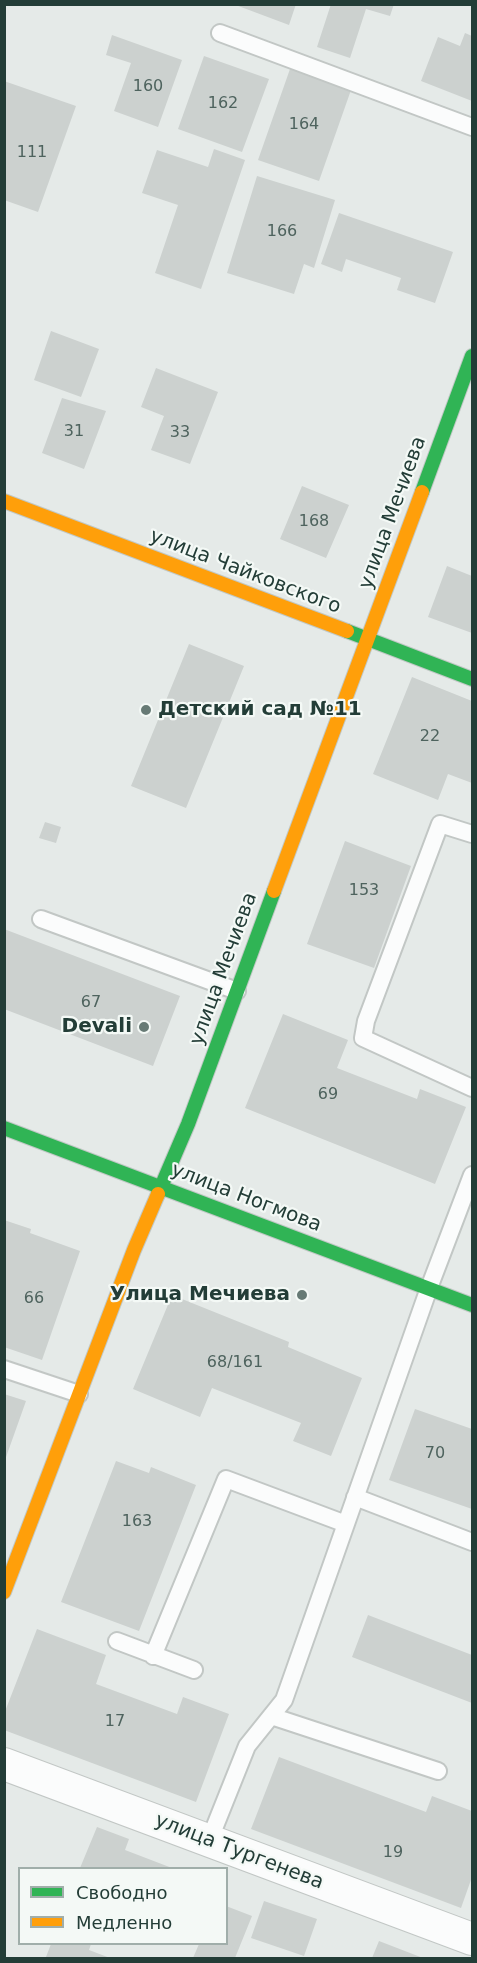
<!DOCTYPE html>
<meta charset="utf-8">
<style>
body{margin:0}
#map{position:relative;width:477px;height:1963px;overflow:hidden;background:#e5eae8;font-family:"DejaVu Sans",sans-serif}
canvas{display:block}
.frame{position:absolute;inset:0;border:6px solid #233d37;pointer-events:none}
.legend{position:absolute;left:18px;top:1867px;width:210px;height:78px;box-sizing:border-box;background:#f4f9f6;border:2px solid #a0aeaa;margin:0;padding:8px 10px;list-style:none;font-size:18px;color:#233d37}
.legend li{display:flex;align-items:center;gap:12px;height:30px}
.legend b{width:30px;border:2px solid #a0aeaa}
</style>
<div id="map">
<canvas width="477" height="1963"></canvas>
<div class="frame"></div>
<ul class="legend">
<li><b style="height:8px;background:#30b455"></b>Свободно</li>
<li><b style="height:8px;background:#ff9f0a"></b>Медленно</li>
</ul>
</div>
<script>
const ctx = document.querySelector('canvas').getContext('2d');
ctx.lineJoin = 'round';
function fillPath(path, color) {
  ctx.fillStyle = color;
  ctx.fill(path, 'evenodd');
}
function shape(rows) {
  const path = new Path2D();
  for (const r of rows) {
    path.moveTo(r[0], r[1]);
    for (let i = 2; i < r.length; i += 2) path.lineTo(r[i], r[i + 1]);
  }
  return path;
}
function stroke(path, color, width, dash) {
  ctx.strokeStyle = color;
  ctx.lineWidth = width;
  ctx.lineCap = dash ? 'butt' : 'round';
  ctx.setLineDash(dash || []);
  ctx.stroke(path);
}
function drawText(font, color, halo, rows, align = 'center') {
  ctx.font = font + ' "DejaVu Sans",sans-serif';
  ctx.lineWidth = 4.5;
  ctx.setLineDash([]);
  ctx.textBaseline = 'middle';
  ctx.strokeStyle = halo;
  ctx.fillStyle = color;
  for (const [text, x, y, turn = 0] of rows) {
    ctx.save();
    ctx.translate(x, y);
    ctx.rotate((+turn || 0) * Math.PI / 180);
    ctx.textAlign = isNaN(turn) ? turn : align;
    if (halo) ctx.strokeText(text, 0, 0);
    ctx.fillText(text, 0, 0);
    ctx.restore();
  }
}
const building = shape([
 [233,4,296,4,289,25],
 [331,4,394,4,390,16,366,9,350,58,317,47],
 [465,33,472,36,472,101,421,81,438,37,460,46],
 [112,35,182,60,158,127,114,111,131,63,106,55],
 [204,56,269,79,242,152,178,129],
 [290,69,351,90,319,181,258,160],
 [4,81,76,106,38,212,4,200],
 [214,149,245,160,201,289,155,273,178,205,142,193,157,150,208,167],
 [257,176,335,200,314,268,304,264,294,294,227,273],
 [339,213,453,252,435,303,397,290,401,278,346,259,342,272,321,264],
 [51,331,99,349,81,397,34,380],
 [156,368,218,392,190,464,151,450,164,416,141,407],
 [62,398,106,411,84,469,42,453],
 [302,486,349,505,326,558,280,539],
 [447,566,472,576,472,633,428,617],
 [189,644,244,666,186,808,131,786],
 [412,677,472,701,472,783,448,774,438,800,373,774],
 [45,822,61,827,56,843,39,838],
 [345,841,411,866,374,968,307,944],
 [4,929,180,996,153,1066,4,1009],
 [283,1014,348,1040,337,1068,417,1099,420,1089,466,1107,435,1184,245,1108],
 [4,1220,31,1229,30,1233,80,1251,42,1360,4,1347],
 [172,1295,289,1342,288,1347,362,1378,331,1456,293,1441,301,1423,212,1388,200,1417,133,1389],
 [4,1394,26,1401,5,1460,4,1460],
 [415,1409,472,1429,472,1509,389,1480],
 [116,1461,149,1473,151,1467,196,1485,139,1631,61,1602],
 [368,1615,472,1655,472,1703,352,1657],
 [37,1629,106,1655,96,1684,177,1714,183,1697,229,1714,196,1802,4,1730,4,1714],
 [279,1757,426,1812,432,1796,472,1811,472,1877,461,1908,251,1829],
 [97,1827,129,1839,125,1850,172,1868,80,1868],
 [264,1901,317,1919,304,1956,251,1938],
 [226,1906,252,1916,235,1958,193,1958,199,1944,226,1944],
 [379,1941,423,1958,372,1958],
 [51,1944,91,1944,89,1950,110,1958,50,1958,46,1957]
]);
const lane = shape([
 [220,33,472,127],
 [472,834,440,824,366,1021,363,1038,472,1088],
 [41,919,237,991],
 [4,1369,79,1394],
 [355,1497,472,1542],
 [117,1641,194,1670],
 [153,1656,226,1479,346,1524],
 [271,1716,438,1771],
 [209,1841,247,1746,284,1700,429,1288,472,1175]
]);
const street = shape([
 [4,1764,472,1939]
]);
const fast = shape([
 [422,492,472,356],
 [347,631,472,679],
 [4,1128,472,1305],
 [158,1194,188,1124,274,891]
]);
const slow = shape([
 [4,501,347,631],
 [274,891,422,492],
 [4,1592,134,1250,158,1194]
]);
const markers = [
 [146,710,6,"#677a75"],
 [144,1027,6,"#677a75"],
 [302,1295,6,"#677a75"]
];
const numberNames = [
 ["160",148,87],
 ["162",223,104],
 ["164",304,125],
 ["111",32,153],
 ["166",282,232],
 ["31",74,432],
 ["33",180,433],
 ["168",314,522],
 ["22",430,737],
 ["153",364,891],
 ["67",91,1003],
 ["69",328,1095],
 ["66",34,1299],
 ["68/161",235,1363],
 ["70",435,1454],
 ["163",137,1522],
 ["17",115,1722],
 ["19",393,1853]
];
const streetNames = [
 ["улица Мечиева",393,513,-70],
 ["улица Чайковского",245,572,21],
 ["улица Мечиева",224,969,-70],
 ["улица Ногмова",246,1198,21],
 ["улица Тургенева",239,1852,21]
];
const poiNames = [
 ["Детский сад №11",158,710,"left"],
 ["Devali",132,1027],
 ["Улица Мечиева",290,1295]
];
fillPath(building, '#ccd1cf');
stroke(lane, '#c2c7c5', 20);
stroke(street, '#c2c7c5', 34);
stroke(fast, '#c1c8c5', 16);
stroke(slow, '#c1c8c5', 16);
stroke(lane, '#fbfcfc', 16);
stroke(street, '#fbfcfc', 32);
stroke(fast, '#30b455', 14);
stroke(slow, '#ff9f0a', 14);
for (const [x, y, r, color] of markers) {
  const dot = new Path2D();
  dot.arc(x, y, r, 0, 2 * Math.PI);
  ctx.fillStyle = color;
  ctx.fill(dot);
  stroke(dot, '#f4f9f6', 2);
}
drawText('16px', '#4e635e', null, numberNames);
drawText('20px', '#233d37', '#f4f9f6', streetNames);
drawText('bold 20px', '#233d37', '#f4f9f6', poiNames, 'right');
</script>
